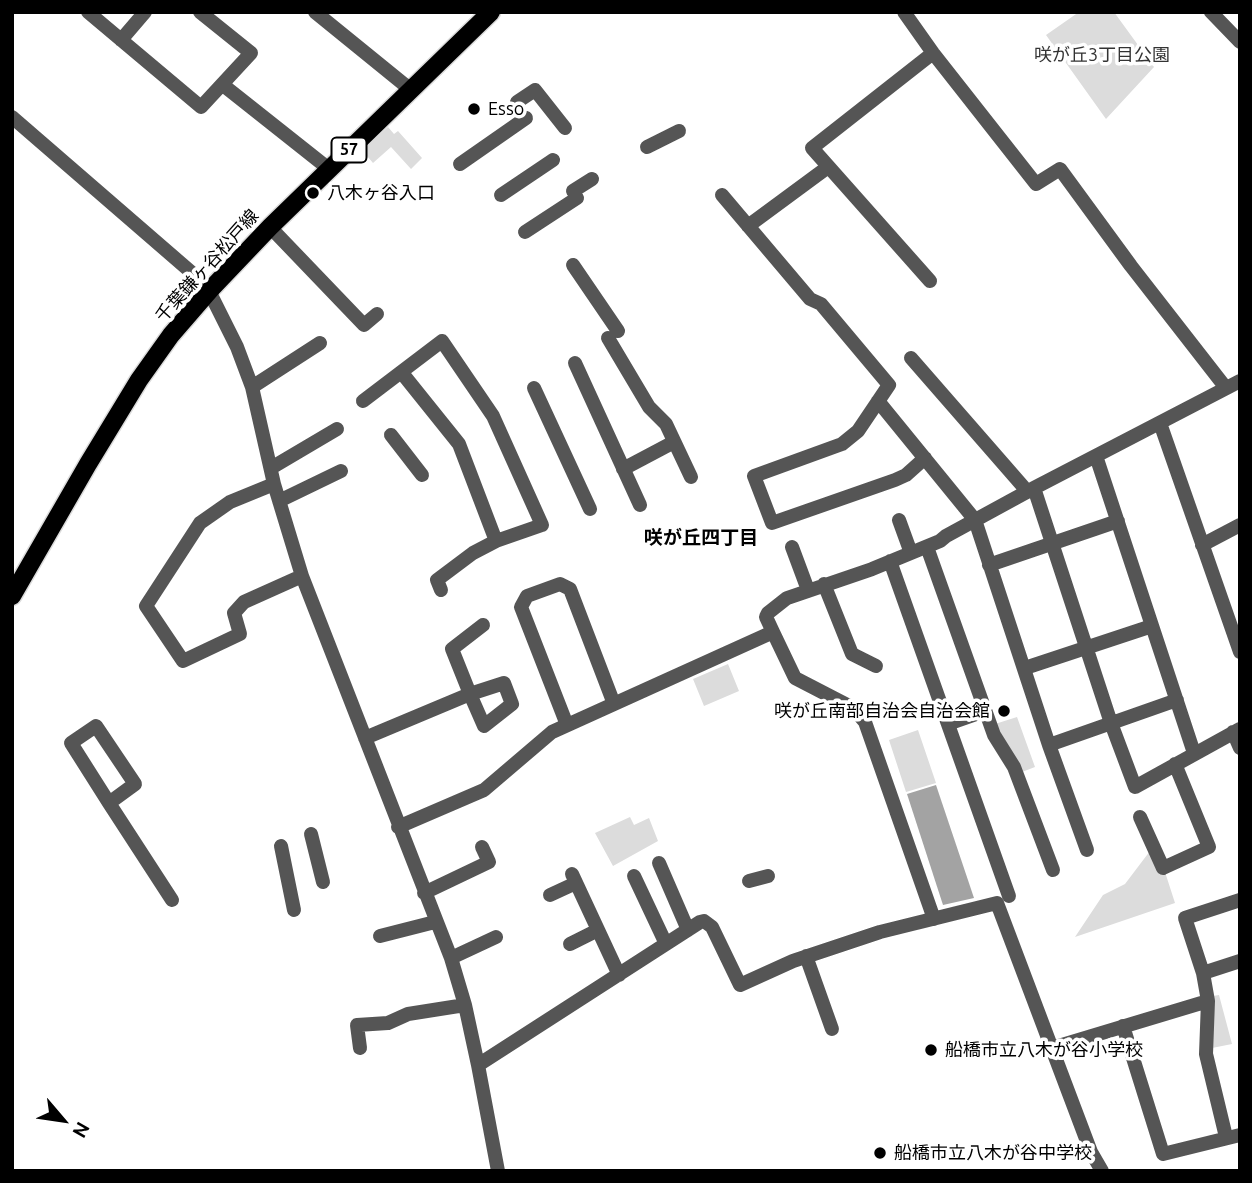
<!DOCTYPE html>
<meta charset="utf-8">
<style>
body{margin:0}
#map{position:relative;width:1252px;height:1183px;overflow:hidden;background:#fff;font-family:Ubuntu,sans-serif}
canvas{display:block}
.frame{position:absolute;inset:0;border:14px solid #000;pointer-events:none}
.north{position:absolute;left:28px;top:1085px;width:70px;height:70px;-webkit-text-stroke:5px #fff;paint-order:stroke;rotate:119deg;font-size:19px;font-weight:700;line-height:28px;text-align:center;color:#000}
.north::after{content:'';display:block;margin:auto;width:24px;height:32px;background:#000;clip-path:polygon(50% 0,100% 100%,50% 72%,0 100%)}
</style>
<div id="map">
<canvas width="1252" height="1183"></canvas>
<div class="frame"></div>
<div class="north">N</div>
</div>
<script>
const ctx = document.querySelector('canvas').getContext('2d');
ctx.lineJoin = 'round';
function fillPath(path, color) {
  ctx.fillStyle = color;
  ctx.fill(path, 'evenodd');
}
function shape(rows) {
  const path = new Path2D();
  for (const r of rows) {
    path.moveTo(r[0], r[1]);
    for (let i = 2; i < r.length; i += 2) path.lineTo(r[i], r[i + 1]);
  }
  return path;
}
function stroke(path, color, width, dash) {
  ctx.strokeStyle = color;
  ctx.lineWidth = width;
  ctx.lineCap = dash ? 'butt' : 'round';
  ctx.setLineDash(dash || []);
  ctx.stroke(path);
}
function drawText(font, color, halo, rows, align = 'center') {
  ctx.font = font + ' Ubuntu,"Noto Sans JP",sans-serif';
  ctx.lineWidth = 7;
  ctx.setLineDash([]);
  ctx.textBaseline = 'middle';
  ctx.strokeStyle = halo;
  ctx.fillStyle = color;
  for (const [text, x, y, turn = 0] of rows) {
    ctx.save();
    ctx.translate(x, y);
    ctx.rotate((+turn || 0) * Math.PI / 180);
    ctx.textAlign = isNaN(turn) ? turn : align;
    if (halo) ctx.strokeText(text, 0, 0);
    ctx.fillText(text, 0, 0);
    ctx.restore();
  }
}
const green = shape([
 [1079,12,1114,12,1154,67,1106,119,1046,35],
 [388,127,394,134,398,131,422,158,411,169,391,147,373,163,362,150],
 [728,664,739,691,704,706,693,679],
 [1017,717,1035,767,1022,772,995,724],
 [918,730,936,783,906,792,889,740],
 [630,817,634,825,649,818,658,841,613,866,595,833],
 [1150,851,1165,872,1175,903,1075,937,1103,895,1125,884],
 [1219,995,1232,1044,1212,1048,1213,996]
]);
const water = shape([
 [936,785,974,898,943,905,907,794]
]);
const minor = shape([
 [88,12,201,107,251,53,200,12],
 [315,12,411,90],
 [904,12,933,53,1036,184,1060,169,1131,266,1226,388],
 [1211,12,1240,42],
 [121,40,145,12],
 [223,85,329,169],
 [517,102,535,90,565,128],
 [12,117,206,285,237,347,252,387,274,484,302,576,451,958,465,1005,478,1065,498,1171],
 [647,147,679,131],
 [460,164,526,118],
 [573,191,592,179],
 [501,195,553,160],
 [722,195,810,299,821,304,889,385,858,431,842,444,754,476,772,523,895,480,906,475,925,458],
 [748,226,828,167],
 [270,227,364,325,377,314],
 [525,232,577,198],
 [573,265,618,331],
 [930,281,812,148,933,53],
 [608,338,649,407,666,424,691,477],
 [911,358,1027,491],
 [575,363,640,505],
 [402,373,459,444,496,541],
 [252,387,320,343],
 [534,388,590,509],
 [363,401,442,341,493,416,542,525,496,541,473,553,437,580,441,590],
 [878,401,975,520,1049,745,1087,850],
 [1160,423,1240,652],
 [391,435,422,475],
 [1096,456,1194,753],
 [271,468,337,429],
 [623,469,674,442],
 [274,484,230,502,200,523,146,606,183,661,240,634,234,613,244,602,302,576],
 [1034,488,1111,723,1135,787,1240,729],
 [279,501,341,471],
 [899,520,911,553],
 [1202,545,1240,525],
 [792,547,808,590],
 [927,547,994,735,1014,767,1053,870],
 [890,561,1009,896],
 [989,565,1118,521],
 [824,584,852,654,876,666],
 [1025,668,1152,626],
 [948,724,985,711],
 [567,725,521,607,527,596,560,584,570,589,614,704],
 [1233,732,1240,748],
 [365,738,470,694,504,683,512,704,484,726,470,694,452,649,483,625],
 [1049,745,1177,700],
 [109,803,135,784,96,726,71,743,109,803,172,900],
 [1140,817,1163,868,1209,847,1175,764],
 [398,827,484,790,552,732,773,632],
 [311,834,323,882],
 [281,846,294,910],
 [659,863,688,930],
 [572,874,619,975],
 [634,876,666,944],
 [749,881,768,876],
 [424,893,489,862,482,847],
 [550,895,576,883],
 [934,919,865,722,853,708,795,678,773,632,766,617,768,613,787,598,872,569,940,541,946,536,1034,488,1240,381],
 [380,936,435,922],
 [570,944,598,930],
 [806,956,832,1029],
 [451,958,496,937],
 [1203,973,1240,961],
 [1123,1026,1163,1154,1240,1135],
 [360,1048,357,1025,388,1023,408,1014,465,1005],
 [1052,1048,1208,1001],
 [478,1065,700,922,704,921,712,927,740,985,793,961,880,932,997,903,1091,1152,1102,1171],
 [1226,1137,1206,1054,1208,1001,1203,973,1185,918,1240,900]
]);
const major = shape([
 [12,596,88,464,139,380,171,335,210,290,270,227,491,12]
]);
const markers = [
 [474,109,7,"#000"],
 [313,193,7,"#000"],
 [1004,711,7,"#000"],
 [931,1050,7,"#000"],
 [880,1153,7,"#000"]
];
const shields = [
 [349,150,35]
];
const shieldNames = [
 ["57",349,150]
];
const parkNames = [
 ["咲が丘3丁目公園",1102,55]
];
const poiNames = [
 ["Esso",488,109],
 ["八木ヶ谷入口",327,193],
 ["咲が丘南部自治会自治会館",990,711,"right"],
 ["船橋市立八木が谷小学校",945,1050],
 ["船橋市立八木が谷中学校",894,1153]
];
const streetNames = [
 ["千葉鎌ヶ谷松戸線",207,266,-48]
];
const neighbourhoodNames = [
 ["咲が丘四丁目",701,538]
];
fillPath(green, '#dcdcdc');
fillPath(water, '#a3a3a3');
stroke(major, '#dbdbdb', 21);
stroke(minor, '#555', 14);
stroke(major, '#000', 18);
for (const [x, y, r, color] of markers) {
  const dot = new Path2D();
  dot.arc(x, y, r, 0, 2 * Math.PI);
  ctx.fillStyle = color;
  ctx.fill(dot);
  stroke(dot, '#fff', 2.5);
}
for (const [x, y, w] of shields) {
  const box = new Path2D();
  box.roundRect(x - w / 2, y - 12.5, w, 25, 5);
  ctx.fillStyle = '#fff';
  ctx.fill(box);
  stroke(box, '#000', 2);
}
drawText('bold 16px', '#000', null, shieldNames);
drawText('18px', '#333', '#fff', parkNames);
drawText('18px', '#000', '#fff', poiNames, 'left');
drawText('18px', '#000', '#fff', streetNames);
drawText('bold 19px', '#000', '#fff', neighbourhoodNames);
</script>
